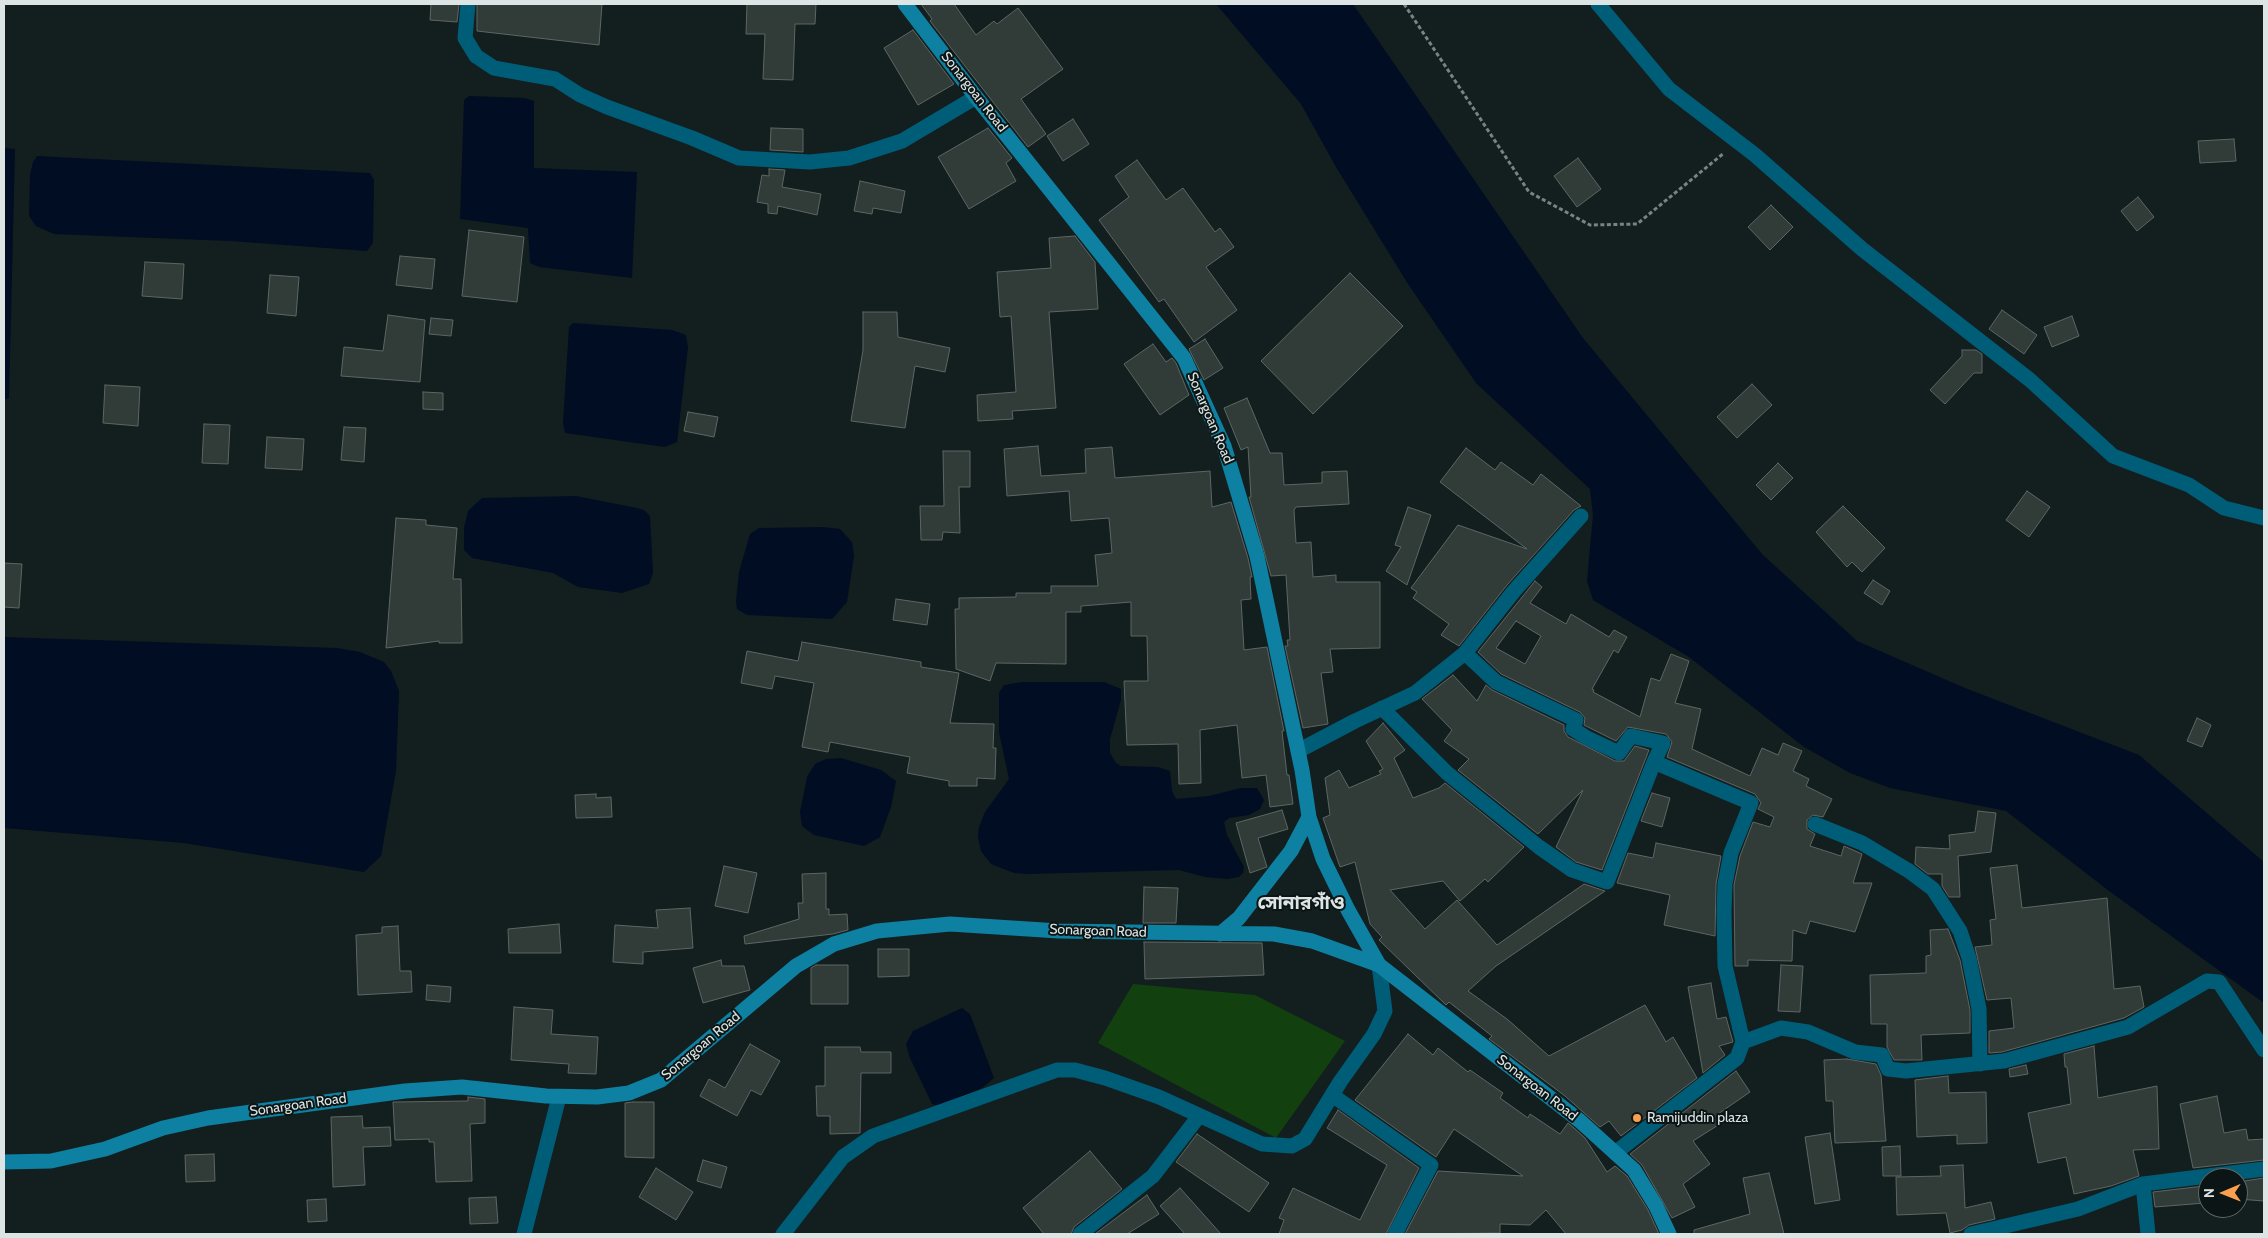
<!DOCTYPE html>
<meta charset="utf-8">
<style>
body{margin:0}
#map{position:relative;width:2268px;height:1238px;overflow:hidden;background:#131e1f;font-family:Cabin,sans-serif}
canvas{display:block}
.frame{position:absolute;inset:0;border:5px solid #dde4e4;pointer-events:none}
.north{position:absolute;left:2198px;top:1168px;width:50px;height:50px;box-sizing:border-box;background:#0b1515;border:1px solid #5f6868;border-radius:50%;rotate:269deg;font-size:14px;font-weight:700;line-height:20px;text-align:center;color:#dde4e4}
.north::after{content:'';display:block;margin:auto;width:18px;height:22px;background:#fa9f4f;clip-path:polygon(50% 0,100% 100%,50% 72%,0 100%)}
</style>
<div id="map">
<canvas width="2268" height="1238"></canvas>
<div class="frame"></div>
<div class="north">N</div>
</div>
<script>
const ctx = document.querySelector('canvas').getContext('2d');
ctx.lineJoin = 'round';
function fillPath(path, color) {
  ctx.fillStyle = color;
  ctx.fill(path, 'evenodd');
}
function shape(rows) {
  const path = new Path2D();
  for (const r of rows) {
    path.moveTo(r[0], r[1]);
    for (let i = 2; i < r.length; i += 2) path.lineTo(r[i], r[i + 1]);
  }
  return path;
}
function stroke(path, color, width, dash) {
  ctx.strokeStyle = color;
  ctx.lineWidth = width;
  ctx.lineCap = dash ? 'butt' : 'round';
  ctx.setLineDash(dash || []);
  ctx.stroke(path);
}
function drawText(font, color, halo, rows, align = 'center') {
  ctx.font = font + ' Cabin,"Noto Sans Bengali",sans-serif';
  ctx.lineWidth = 4;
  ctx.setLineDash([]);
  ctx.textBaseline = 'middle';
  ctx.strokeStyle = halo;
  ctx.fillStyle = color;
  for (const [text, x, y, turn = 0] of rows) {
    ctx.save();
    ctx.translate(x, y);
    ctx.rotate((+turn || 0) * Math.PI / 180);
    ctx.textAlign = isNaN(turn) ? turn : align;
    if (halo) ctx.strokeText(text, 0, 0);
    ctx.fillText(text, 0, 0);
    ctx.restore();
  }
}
const green = shape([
 [1133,984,1255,995,1345,1041,1276,1138,1098,1043]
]);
const water = shape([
 [1216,4,1353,4,1583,338,1762,554,1857,641,1965,688,2139,755,2264,862,2264,1003,2109,891,2006,811,1890,788,1850,773,1804,747,1689,657,1593,600,1587,581,1593,515,1590,489,1476,383,1408,284,1336,167,1301,104],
 [469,96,524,98,534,101,534,168,637,172,632,278,539,267,530,263,528,228,460,219,464,100],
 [4,148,15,149,9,398,4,400],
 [37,156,370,173,374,180,373,243,367,251,230,241,54,234,36,226,29,216,30,175,33,162],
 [573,323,672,330,686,335,688,347,677,442,665,447,565,433,563,423,569,327],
 [576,496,637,508,644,510,650,516,653,573,649,584,622,593,578,587,553,573,472,558,464,550,464,528,468,511,482,498],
 [823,527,840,529,852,542,854,556,847,602,832,619,747,615,737,609,736,601,739,572,750,534,759,528],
 [4,637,337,648,360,652,384,662,391,671,399,691,396,771,381,856,364,872,184,843,4,828],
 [1022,682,1104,682,1121,689,1121,700,1110,739,1110,753,1116,763,1121,766,1158,767,1170,771,1172,791,1176,799,1209,796,1241,788,1257,788,1264,800,1260,809,1249,815,1229,818,1224,822,1227,835,1244,867,1243,873,1239,877,1227,879,1205,877,1179,870,1028,874,1014,873,991,864,981,851,978,837,979,827,985,812,1009,779,999,732,999,693,1004,685],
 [841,758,881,770,896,781,891,807,880,837,864,846,814,835,802,826,800,812,807,777,815,764,826,759],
 [962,1008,970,1014,994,1078,982,1088,939,1106,932,1104,910,1058,906,1044,913,1031]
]);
const building = shape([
 [431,4,459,4,457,22,430,20,431,4],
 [477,4,602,4,599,45,477,31,477,4],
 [747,4,816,4,815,24,795,24,793,80,763,79,765,34,746,34,747,4],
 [921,4,954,4,976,35,994,21,997,24,1018,8,1063,69,1021,99,1046,134,1028,147,930,21,932,19,921,4],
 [913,30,954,84,918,105,884,48,913,30],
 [1073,119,1089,144,1063,161,1047,136,1073,119],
 [771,128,803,129,803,152,770,150,771,128],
 [988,128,1012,158,1006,163,1016,181,969,209,938,157,988,128],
 [2234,139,2236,161,2200,163,2198,141,2234,139],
 [1578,158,1601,189,1577,207,1554,176,1578,158],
 [1137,160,1166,200,1183,188,1215,232,1220,228,1234,247,1206,267,1237,310,1194,342,1164,299,1159,302,1099,220,1129,197,1115,176,1137,160],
 [769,169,785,170,782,187,821,194,817,215,778,206,777,214,768,213,768,204,757,202,762,175,769,176,769,169],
 [860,181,905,191,901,213,873,208,872,214,854,211,860,181],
 [2138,197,2154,217,2137,231,2121,211,2138,197],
 [1771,205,1793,227,1770,250,1748,227,1771,205],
 [469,230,524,237,517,302,462,296,469,230],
 [1075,236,1095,262,1098,309,1049,312,1056,408,1012,411,1013,419,978,421,977,395,1016,392,1011,316,1000,317,997,272,1051,268,1049,238,1075,236],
 [400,256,435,259,432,289,396,285,400,256],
 [145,262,184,264,182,299,142,296,145,262],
 [1350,273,1403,326,1313,414,1261,361,1350,273],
 [270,275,299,277,296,316,267,313,270,275],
 [2002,310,2037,335,2024,354,1989,329,2002,310],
 [863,312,897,312,898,337,950,348,945,372,915,366,905,428,851,421,863,350,863,312],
 [388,315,425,320,420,382,341,376,344,347,383,351,388,315],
 [2072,316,2079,336,2052,347,2044,327,2072,316],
 [431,318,453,320,451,336,429,334,431,318],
 [1205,339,1223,368,1204,380,1189,349,1205,339],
 [1153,344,1166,362,1172,358,1176,363,1189,395,1160,415,1124,364,1153,344],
 [1962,350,1976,350,1982,354,1982,373,1974,373,1945,404,1930,390,1962,356,1962,350],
 [1752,384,1772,405,1737,438,1717,417,1752,384],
 [105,385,140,387,138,426,103,423,105,385],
 [423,392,443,393,443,410,423,409,423,392],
 [1247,398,1270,453,1282,453,1284,485,1322,483,1322,472,1347,471,1349,504,1296,507,1294,510,1296,543,1311,542,1313,577,1336,575,1336,582,1380,582,1380,648,1330,649,1333,672,1321,673,1328,724,1303,728,1285,646,1288,646,1287,640,1290,640,1286,575,1271,576,1249,497,1251,497,1248,447,1241,450,1224,408,1247,398],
 [688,412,718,417,714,437,684,431,688,412],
 [204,424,230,425,228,464,202,463,204,424],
 [344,427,366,428,364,462,341,460,344,427],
 [267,437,304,439,302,470,265,468,267,437],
 [1038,446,1041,476,1086,473,1085,449,1112,447,1115,478,1210,471,1212,507,1231,502,1248,558,1252,577,1250,577,1251,599,1241,600,1244,650,1267,647,1284,731,1282,731,1287,775,1289,775,1293,804,1270,807,1266,775,1242,778,1237,725,1200,730,1201,783,1179,784,1178,744,1127,745,1124,681,1148,681,1147,636,1131,636,1131,602,1081,606,1081,612,1066,612,1066,664,996,663,990,681,956,669,955,609,959,609,959,598,1016,597,1016,593,1051,593,1051,586,1098,586,1095,555,1112,553,1109,518,1071,521,1069,491,1007,496,1004,449,1038,446],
 [1466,448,1495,470,1501,462,1533,485,1541,474,1581,506,1574,510,1507,585,1459,646,1441,635,1449,624,1413,598,1417,592,1411,588,1458,525,1527,549,1440,482,1466,448],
 [943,451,970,451,970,487,959,487,960,533,943,532,942,540,921,540,920,506,944,506,943,451],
 [1778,463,1793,478,1771,500,1756,485,1778,463],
 [2027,491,2050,507,2029,537,2006,520,2027,491],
 [1843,506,1885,548,1862,572,1852,562,1847,567,1816,532,1843,506],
 [1408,507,1431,515,1407,585,1386,571,1401,547,1395,545,1408,507],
 [396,518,426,520,426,525,457,528,453,579,461,579,462,643,439,643,439,641,386,648,396,518],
 [4,563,22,564,19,608,4,607,4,563],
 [1873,580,1890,591,1882,605,1864,593,1873,580],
 [1535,581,1542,587,1530,603,1566,624,1571,614,1609,637,1614,630,1627,637,1618,653,1614,650,1592,689,1594,690,1593,692,1640,717,1651,678,1660,681,1671,654,1689,661,1675,703,1701,709,1692,749,1750,776,1762,748,1778,755,1783,743,1802,751,1793,771,1809,779,1806,786,1832,799,1823,817,1813,815,1807,820,1807,829,1815,834,1810,846,1841,856,1844,846,1862,854,1853,883,1872,883,1855,932,1810,921,1806,934,1793,930,1792,961,1748,960,1748,966,1735,966,1734,885,1740,856,1753,822,1770,827,1774,817,1758,809,1761,803,1755,794,1667,757,1672,742,1666,734,1628,727,1616,741,1584,725,1585,718,1580,712,1501,674,1478,652,1535,581],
 [1516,621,1541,636,1525,664,1496,648,1516,621],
 [896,599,930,604,927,625,893,620,896,599],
 [802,642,921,662,921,667,959,673,950,723,994,724,993,748,996,748,995,779,977,778,977,786,949,786,949,781,907,773,910,757,830,742,828,752,802,747,814,683,775,676,772,689,741,683,747,651,798,661,802,642],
 [1453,675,1477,701,1486,685,1492,690,1564,725,1564,731,1568,737,1615,761,1624,761,1635,746,1649,750,1602,870,1576,862,1556,847,1583,790,1538,834,1458,770,1469,759,1444,741,1452,730,1422,699,1453,675],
 [2197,718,2211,725,2202,747,2187,741,2197,718],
 [1383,723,1405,750,1394,758,1413,798,1439,788,1445,783,1524,847,1488,882,1485,879,1460,901,1443,881,1390,890,1425,929,1457,900,1497,945,1584,884,1605,891,1496,966,1468,991,1507,1019,1549,1056,1645,1005,1666,1042,1673,1037,1697,1078,1621,1136,1609,1121,1600,1127,1565,1096,1489,1039,1492,1036,1449,1002,1446,1005,1379,940,1382,937,1370,924,1355,862,1340,867,1323,818,1330,815,1325,778,1339,770,1349,788,1381,774,1379,771,1383,769,1366,741,1383,723],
 [1652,793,1670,798,1662,827,1641,821,1652,793],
 [596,794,596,798,611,797,612,817,576,818,575,795,596,794],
 [1282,810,1288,829,1258,838,1267,867,1250,873,1236,823,1282,810],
 [1978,811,1996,813,1991,852,1958,856,1960,897,1949,897,1942,886,1942,874,1928,874,1915,864,1916,847,1950,849,1949,835,1975,832,1978,811],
 [1656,843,1721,856,1716,884,1715,936,1664,925,1670,895,1617,883,1628,853,1653,858,1656,843],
 [2017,865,2022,908,2107,898,2114,989,2140,986,2144,1007,2124,1018,2002,1052,1989,1053,1989,1031,2014,1028,2011,998,1987,1000,1975,947,1992,945,1990,920,1996,919,1990,868,2017,865],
 [724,866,757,873,748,913,715,906,724,866],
 [826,873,826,909,829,909,829,915,847,914,848,930,833,934,745,944,744,936,799,919,798,903,803,903,802,874,826,873],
 [1144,887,1178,888,1176,923,1143,923,1144,887],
 [690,908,693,948,643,952,643,964,613,962,615,925,658,928,656,910,690,908],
 [559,924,561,953,509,953,508,929,559,924],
 [398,926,400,971,411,971,412,992,358,995,356,935,382,933,382,927,398,926],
 [1948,929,1960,960,1970,1010,1970,1033,1921,1035,1922,1060,1894,1060,1887,1047,1887,1024,1871,1024,1870,975,1926,973,1926,956,1931,955,1930,930,1948,929],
 [1144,942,1262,943,1264,975,1145,979,1144,942],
 [878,949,909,949,909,976,878,977,878,949],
 [721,960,722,966,744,966,750,990,703,1003,693,968,721,960],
 [816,965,848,965,848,1004,811,1004,811,968,816,965],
 [1781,965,1803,966,1800,1012,1778,1011,1781,965],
 [1711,983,1717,1019,1726,1017,1733,1042,1719,1046,1725,1055,1703,1073,1688,987,1711,983],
 [427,985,451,987,450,1002,426,1000,427,985],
 [514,1007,553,1010,551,1034,598,1037,596,1074,568,1073,569,1064,511,1060,514,1007],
 [1408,1034,1433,1055,1438,1048,1468,1072,1470,1070,1503,1093,1500,1098,1528,1118,1530,1114,1560,1134,1568,1123,1574,1128,1585,1138,1607,1172,1615,1166,1627,1176,1648,1210,1659,1234,1566,1234,1546,1210,1530,1225,1500,1224,1500,1233,1405,1234,1438,1171,1523,1176,1454,1129,1436,1157,1355,1100,1408,1034],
 [750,1044,780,1061,761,1095,751,1090,737,1116,700,1096,709,1079,725,1088,750,1044],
 [2094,1046,2098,1098,2157,1086,2159,1149,2133,1150,2139,1176,2111,1186,2074,1194,2066,1157,2038,1163,2028,1113,2071,1104,2067,1067,2065,1067,2064,1054,2094,1046],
 [825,1047,860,1047,861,1052,891,1052,891,1073,861,1073,860,1133,830,1134,830,1116,817,1116,816,1086,825,1086,825,1047],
 [1847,1059,1876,1064,1881,1075,1886,1141,1835,1143,1833,1101,1826,1101,1824,1060,1847,1059],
 [2026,1065,2028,1074,2010,1077,2009,1069,2026,1065],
 [1736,1071,1750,1092,1718,1114,1723,1122,1693,1141,1710,1164,1683,1184,1695,1207,1672,1218,1642,1165,1630,1154,1736,1071],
 [1948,1076,1949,1093,1986,1092,1987,1143,1957,1144,1957,1135,1917,1137,1915,1080,1948,1076],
 [2217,1096,2224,1133,2246,1129,2248,1140,2264,1139,2264,1160,2193,1168,2180,1104,2217,1096],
 [468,1097,485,1099,485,1123,470,1124,472,1181,436,1182,434,1142,429,1142,429,1139,395,1140,393,1102,468,1101,468,1097],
 [633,1102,654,1102,654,1158,625,1157,625,1103,633,1102],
 [1338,1110,1419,1168,1386,1234,1279,1234,1284,1220,1279,1218,1293,1188,1360,1220,1387,1165,1327,1128,1338,1110],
 [362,1116,363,1128,390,1127,391,1146,363,1147,365,1185,333,1187,331,1117,362,1116],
 [1830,1133,1840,1200,1815,1204,1805,1137,1830,1133],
 [1197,1134,1269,1183,1249,1212,1176,1162,1197,1134],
 [1900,1146,1901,1176,1883,1176,1882,1147,1900,1146],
 [1090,1151,1122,1189,1074,1227,1071,1234,1044,1234,1023,1208,1090,1151],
 [214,1154,215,1181,186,1182,185,1155,214,1154],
 [703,1160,727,1167,721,1188,697,1181,703,1160],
 [1963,1165,1965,1208,1991,1202,1995,1219,1969,1225,1962,1230,1950,1233,1946,1213,1897,1215,1896,1177,1941,1176,1940,1166,1963,1165],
 [656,1168,693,1192,676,1220,639,1197,656,1168],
 [1769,1173,1784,1234,1694,1234,1694,1230,1750,1214,1743,1178,1769,1173],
 [2264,1178,2264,1201,2238,1199,2238,1182,2264,1178],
 [2204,1186,2205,1203,2155,1207,2153,1192,2204,1186],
 [1180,1188,1221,1234,1185,1234,1160,1206,1180,1188],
 [1147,1195,1159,1214,1127,1234,1095,1234,1147,1195],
 [496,1197,498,1223,470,1224,469,1198,496,1197],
 [326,1199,327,1221,308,1222,307,1200,326,1199]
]);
const path = shape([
 [1404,4,1529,192,1590,225,1637,224,1724,153]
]);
const street = shape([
 [468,4,465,38,476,56,494,68,555,79,580,95,607,107,692,138,739,158,810,162,849,158,902,141,976,97],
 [1598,4,1669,89,1755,155,1862,249,2030,380,2113,456,2189,485,2224,508,2264,518],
 [1465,653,1496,682,1576,720,1573,729,1587,738,1619,753,1631,736,1663,743,1654,762,1751,803,1731,853,1725,884,1724,911,1725,966,1743,1042,1781,1028,1808,1032,1855,1052,1882,1055,1888,1069,1906,1071,2004,1061,2128,1027,2207,981,2219,982,2264,1050],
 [1382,708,1447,773,1539,847,1572,870,1607,882,1654,762],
 [1298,751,1355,721,1415,693,1465,653,1514,591,1581,516],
 [1815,824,1862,843,1909,871,1933,889,1960,931,1969,958,1979,1009,1980,1064],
 [1332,1095,1431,1165,1395,1234],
 [1615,1153,1737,1058,1743,1042],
 [2143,1184,2148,1234],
 [524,1234,559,1097],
 [783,1234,843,1157,873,1136,1057,1070,1075,1070,1105,1078,1159,1097,1262,1144,1292,1146,1305,1139,1340,1082,1374,1034,1385,1011,1379,965],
 [1080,1234,1153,1176,1199,1116],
 [1971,1234,2078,1209,2143,1184,2264,1169]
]);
const secondary = shape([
 [905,4,976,97,1184,358,1224,446,1257,556,1302,770,1309,817,1323,859,1348,910,1379,965],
 [1220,934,1239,918,1291,851,1309,817],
 [4,1162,51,1161,105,1149,163,1128,208,1118,405,1091,462,1087,546,1096,597,1097,629,1093,661,1080,796,966,834,944,877,931,950,924,1059,931,1274,934,1312,941,1379,965,1580,1121,1634,1170,1656,1206,1669,1234]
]);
const markers = [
 [1637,1118,5,"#fa9f4f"]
];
const streetNames = [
 ["Sonargoan Road",974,92,52],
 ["Sonargoan Road",1210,418,67],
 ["Sonargoan Road",1098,931,2],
 ["Sonargoan Road",701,1046,-40],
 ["Sonargoan Road",1537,1088,38],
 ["Sonargoan Road",298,1105,-8]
];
const poiNames = [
 ["Ramijuddin plaza",1647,1118]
];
const districtNames = [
 ["সোনারগাঁও",1301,903]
];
fillPath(green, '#12400f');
fillPath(water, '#000d22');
fillPath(building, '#313c38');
stroke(building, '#5c6763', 1);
stroke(path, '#7a8384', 3, [4, 2.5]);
stroke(street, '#005d78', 15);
stroke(secondary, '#0e80a1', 15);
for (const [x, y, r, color] of markers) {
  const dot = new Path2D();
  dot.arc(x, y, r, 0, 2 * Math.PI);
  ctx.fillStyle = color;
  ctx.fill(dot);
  stroke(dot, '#0b1515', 2);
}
drawText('14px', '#dde4e4', '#0b1515', streetNames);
drawText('14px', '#dde4e4', '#0b1515', poiNames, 'left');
drawText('bold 19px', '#dde4e4', '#0b1515', districtNames);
</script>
